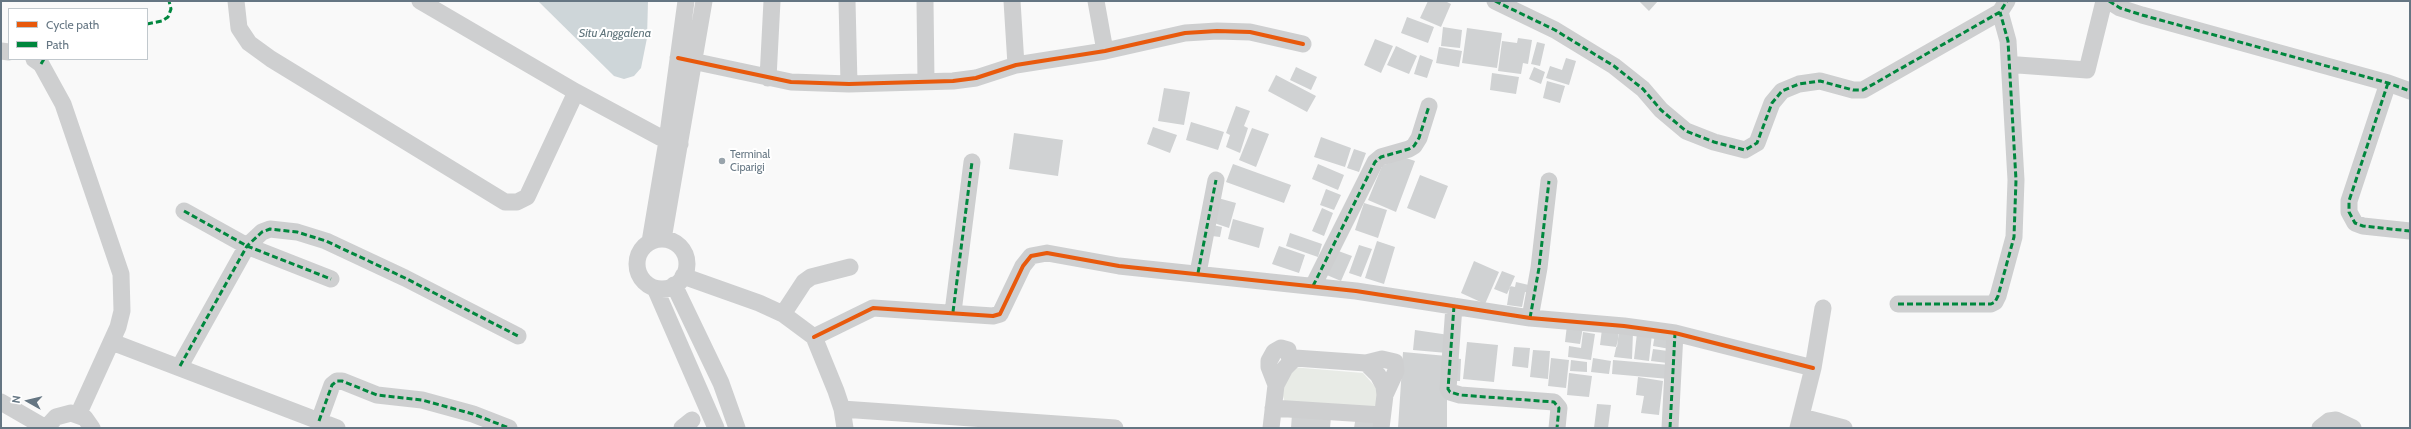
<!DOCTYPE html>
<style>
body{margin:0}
#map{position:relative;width:2411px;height:429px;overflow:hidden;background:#f9f9f9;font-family:Cabin,sans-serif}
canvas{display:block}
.frame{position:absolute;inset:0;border:2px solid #657683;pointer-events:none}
.legend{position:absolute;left:8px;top:8px;width:140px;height:52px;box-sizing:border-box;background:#fff;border:1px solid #c1c8cd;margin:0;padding:5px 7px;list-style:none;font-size:12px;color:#657683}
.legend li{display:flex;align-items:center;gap:8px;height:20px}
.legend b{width:20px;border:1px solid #c1c8cd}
.north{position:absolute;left:8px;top:381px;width:40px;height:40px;-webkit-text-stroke:3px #fff;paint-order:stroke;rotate:278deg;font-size:11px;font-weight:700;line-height:16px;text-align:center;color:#657683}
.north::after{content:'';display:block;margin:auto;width:14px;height:18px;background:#657683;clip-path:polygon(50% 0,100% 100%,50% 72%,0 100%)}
</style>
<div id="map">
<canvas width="2411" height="429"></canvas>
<div class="frame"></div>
<ul class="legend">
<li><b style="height:5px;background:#e8590c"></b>Cycle path</li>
<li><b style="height:5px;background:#00873e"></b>Path</li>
</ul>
<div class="north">N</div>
</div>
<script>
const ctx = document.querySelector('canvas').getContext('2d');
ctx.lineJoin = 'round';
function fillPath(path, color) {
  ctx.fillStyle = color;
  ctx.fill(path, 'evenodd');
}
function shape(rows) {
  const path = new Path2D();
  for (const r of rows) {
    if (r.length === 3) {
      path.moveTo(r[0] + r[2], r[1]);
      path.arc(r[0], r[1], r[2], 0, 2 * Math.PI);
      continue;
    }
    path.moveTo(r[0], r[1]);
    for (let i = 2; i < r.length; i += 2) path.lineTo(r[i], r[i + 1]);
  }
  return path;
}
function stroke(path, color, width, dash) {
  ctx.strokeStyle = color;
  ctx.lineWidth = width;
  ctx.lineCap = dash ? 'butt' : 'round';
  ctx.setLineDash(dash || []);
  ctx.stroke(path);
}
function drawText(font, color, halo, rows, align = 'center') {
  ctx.font = font + ' Cabin,sans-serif';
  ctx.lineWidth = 4;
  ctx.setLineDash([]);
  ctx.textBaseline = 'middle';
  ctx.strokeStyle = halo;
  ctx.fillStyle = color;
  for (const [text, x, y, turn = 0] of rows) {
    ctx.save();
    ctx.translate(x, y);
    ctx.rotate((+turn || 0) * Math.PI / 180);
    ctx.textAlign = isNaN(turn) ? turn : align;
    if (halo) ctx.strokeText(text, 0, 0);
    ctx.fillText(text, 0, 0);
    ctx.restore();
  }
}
const green = shape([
 [1291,367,1363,373,1379,391,1376,407,1285,403,1279,381]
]);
const water = shape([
 [538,1,648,1,647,38,641,68,634,76,624,79,614,76]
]);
const building = shape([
 [1428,1,1445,1,1451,4,1441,27,1420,18],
 [1639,1,1658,1,1649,11],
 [1407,17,1434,27,1428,43,1401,33],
 [1443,27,1462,30,1460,48,1441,46],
 [1467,28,1502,33,1497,68,1462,63],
 [1518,38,1532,40,1528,64,1523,63,1521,74,1498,71,1502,41,1517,43],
 [1375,39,1393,46,1381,73,1364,65],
 [1537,42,1545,44,1540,66,1531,64],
 [1396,46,1417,56,1409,74,1387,65],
 [1439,47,1462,51,1459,67,1436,63],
 [1420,55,1433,60,1427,78,1414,74],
 [1566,58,1576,61,1569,85,1546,78,1550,66,1562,70],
 [1296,67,1317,77,1311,90,1290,80],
 [1534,67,1545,72,1541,84,1529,79],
 [1492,73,1519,77,1516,94,1490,90],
 [1276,75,1316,96,1307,112,1268,91],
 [1547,81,1565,86,1560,103,1543,98],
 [1164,88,1190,92,1184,125,1158,121],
 [1236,106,1250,111,1244,126,1248,128,1240,153,1226,147,1230,135,1226,133],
 [1191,122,1224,132,1218,150,1186,140],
 [1153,127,1177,135,1170,153,1147,144],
 [1252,128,1269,134,1256,167,1239,160],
 [1014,133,1063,140,1058,176,1009,169],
 [1321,137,1351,148,1345,167,1314,157],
 [1354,149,1366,153,1359,172,1347,168],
 [1403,157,1415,161,1396,212,1368,200,1382,166],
 [1233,164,1291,185,1284,203,1226,182],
 [1318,164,1344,175,1338,190,1312,179],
 [1420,175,1448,186,1435,219,1407,208],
 [1326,189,1341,195,1334,210,1320,205],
 [1218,198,1236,203,1229,228,1211,222],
 [1364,203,1387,210,1378,238,1355,230],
 [1322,208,1333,213,1324,236,1312,231],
 [1233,219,1264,228,1259,248,1228,239],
 [1213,225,1222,227,1220,237,1212,236],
 [1290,233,1322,244,1318,257,1286,246],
 [1377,241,1395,247,1384,284,1365,278],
 [1359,245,1372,249,1361,277,1349,273],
 [1279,246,1305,255,1299,273,1272,264],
 [1333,249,1352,256,1341,281,1322,273],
 [1474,261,1499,272,1485,304,1461,293],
 [1502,271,1515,276,1507,294,1494,289],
 [1516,282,1533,286,1532,294,1525,292,1522,307,1507,305,1510,286,1515,287],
 [1567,325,1583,327,1580,344,1565,342],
 [1602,329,1619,331,1617,347,1600,345],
 [1415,330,1449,335,1447,353,1413,350],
 [1620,330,1633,332,1632,359,1614,357],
 [1583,332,1595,334,1591,360,1568,357,1569,346,1581,348],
 [1637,333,1652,334,1649,361,1634,359],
 [1655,334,1672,337,1670,349,1653,346],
 [1467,342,1498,345,1494,382,1463,379],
 [1514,347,1530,348,1528,368,1512,366],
 [1653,349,1668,351,1667,363,1651,361],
 [1533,350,1550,351,1548,379,1530,377],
 [1403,352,1447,356,1447,428,1398,428],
 [1453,358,1461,359,1460,381,1452,381],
 [1551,358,1569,360,1566,388,1548,386],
 [1593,358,1611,361,1609,374,1591,372],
 [1571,360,1587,362,1587,372,1570,371],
 [1613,360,1670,365,1669,379,1612,374],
 [1569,373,1592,376,1589,397,1567,395],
 [1638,377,1663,381,1659,415,1641,413,1644,396,1636,395],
 [1597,404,1611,405,1608,428,1594,428],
 [1292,414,1331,417,1330,428,1291,428],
 [1356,416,1375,419,1373,428,1354,428]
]);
const minor = shape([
 [236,1,239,28,249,43,271,59,505,202,517,202,527,197,576,92],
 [420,1,576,92,667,141,680,144],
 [847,1,849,84],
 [925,1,926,81],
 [1012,1,1016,65],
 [1096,1,1105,51],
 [1495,1,1555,30,1614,66,1643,89,1661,110,1686,131,1714,142,1745,150,1757,143,1772,103,1782,91,1799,84,1820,81,1853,90,1863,90,2000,12,2007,1],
 [2109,1,2120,8,2142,15,2388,83,2410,91],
 [1,51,9,52],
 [678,58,791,82,849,84,953,81,976,78,1016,65,1105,51,1185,33,1217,31,1250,32,1303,44],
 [34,59,41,64,63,104,121,274,122,311,118,327,78,415],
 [2018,65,2087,70,2104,1],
 [768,78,772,1],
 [2388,83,2349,201,2349,212,2355,223,2363,226,2410,231],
 [184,211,247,246,331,279],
 [663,239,704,1],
 [662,264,25],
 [650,242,667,141,686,1],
 [1198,273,1216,180],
 [683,276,759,303,783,314,814,337,836,391,842,409,845,428],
 [674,285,721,383,737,428],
 [1313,286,1375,162,1381,157,1409,149,1414,146,1419,138,1429,106],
 [655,288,716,428],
 [1898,304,1991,304,1995,302,1998,296,2014,237,2016,180,2008,41,2000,12],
 [1454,306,1448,389,1450,392,1460,395,1554,402,1559,408,1557,428],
 [953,312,972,162],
 [783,314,804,282,811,277,850,267],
 [1530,318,1539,268,1549,181],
 [814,337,873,308,993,316,1000,314,1023,266,1031,256,1047,253,1119,266,1356,291,1530,318,1624,326,1675,333,1813,368],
 [112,342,337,428],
 [1366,363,1382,359,1395,362,1396,371,1385,395],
 [180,366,247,246,262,232,270,229,297,232,326,241,405,278,518,336],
 [1276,385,1269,367,1269,361,1274,352,1281,348,1288,350,1290,361],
 [1,402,46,428],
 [1273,408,1382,415],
 [842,409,1115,428],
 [1802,417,1844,428],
 [319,421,332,385,337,381,342,381,377,395,422,400,473,414,509,428],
 [46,428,56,417,71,413,85,418,92,428],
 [682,428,692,420],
 [1271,428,1276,385,1285,368,1295,358,1366,363,1378,375,1384,386,1385,395,1381,428],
 [1670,428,1675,333],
 [1798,428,1813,368,1823,308],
 [2320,428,2329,421,2336,420,2353,428]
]);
const quiet = shape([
 [1495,1,1555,30,1614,66,1643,89,1661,110,1686,131,1714,142,1745,150,1757,143,1772,103,1782,91,1799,84,1820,81,1853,90,1863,90,2000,12,2007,1],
 [2109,1,2120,8,2142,15,2388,83,2410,91],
 [147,24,162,21,168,17,171,9,169,1],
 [41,64,44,59],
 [2388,83,2349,201,2349,212,2355,223,2363,226,2410,231],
 [184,211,247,246,331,279],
 [1198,273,1216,180],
 [1313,286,1375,162,1381,157,1409,149,1414,146,1419,138,1429,106],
 [1898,304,1991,304,1995,302,1998,296,2014,237,2016,180,2008,41,2000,12],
 [1454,306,1448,389,1450,392,1460,395,1554,402,1559,408,1557,428],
 [953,312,972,162],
 [1530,318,1539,268,1549,181],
 [180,366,247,246,262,232,270,229,297,232,326,241,405,278,518,336],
 [319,421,332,385,337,381,342,381,377,395,422,400,473,414,509,428],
 [1670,428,1675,333]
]);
const cycleway = shape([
 [678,58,791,82,849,84,953,81,976,78,1016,65,1105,51,1185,33,1217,31,1250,32,1303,44],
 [814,337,873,308,993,316,1000,314,1023,266,1031,256,1047,253,1119,266,1356,291,1530,318,1624,326,1675,333,1813,368]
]);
const markers = [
 [722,161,4,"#99a4ac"]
];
const poiNames = [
 ["Terminal",730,155],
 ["Ciparigi",730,168]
];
const waterNames = [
 ["Situ Anggalena",615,33]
];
fillPath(green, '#e8ebe6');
fillPath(water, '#ced6d9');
fillPath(building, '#d0d2d3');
stroke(minor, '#cecfd0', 17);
stroke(quiet, '#00873e', 3, [6, 3]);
stroke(cycleway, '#e8590c', 4);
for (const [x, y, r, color] of markers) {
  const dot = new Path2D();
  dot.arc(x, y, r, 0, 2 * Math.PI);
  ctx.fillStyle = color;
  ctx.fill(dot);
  stroke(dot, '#fff', 1.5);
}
drawText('11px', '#657683', '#fff', poiNames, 'left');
drawText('italic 12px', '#60757c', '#fff', waterNames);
</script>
